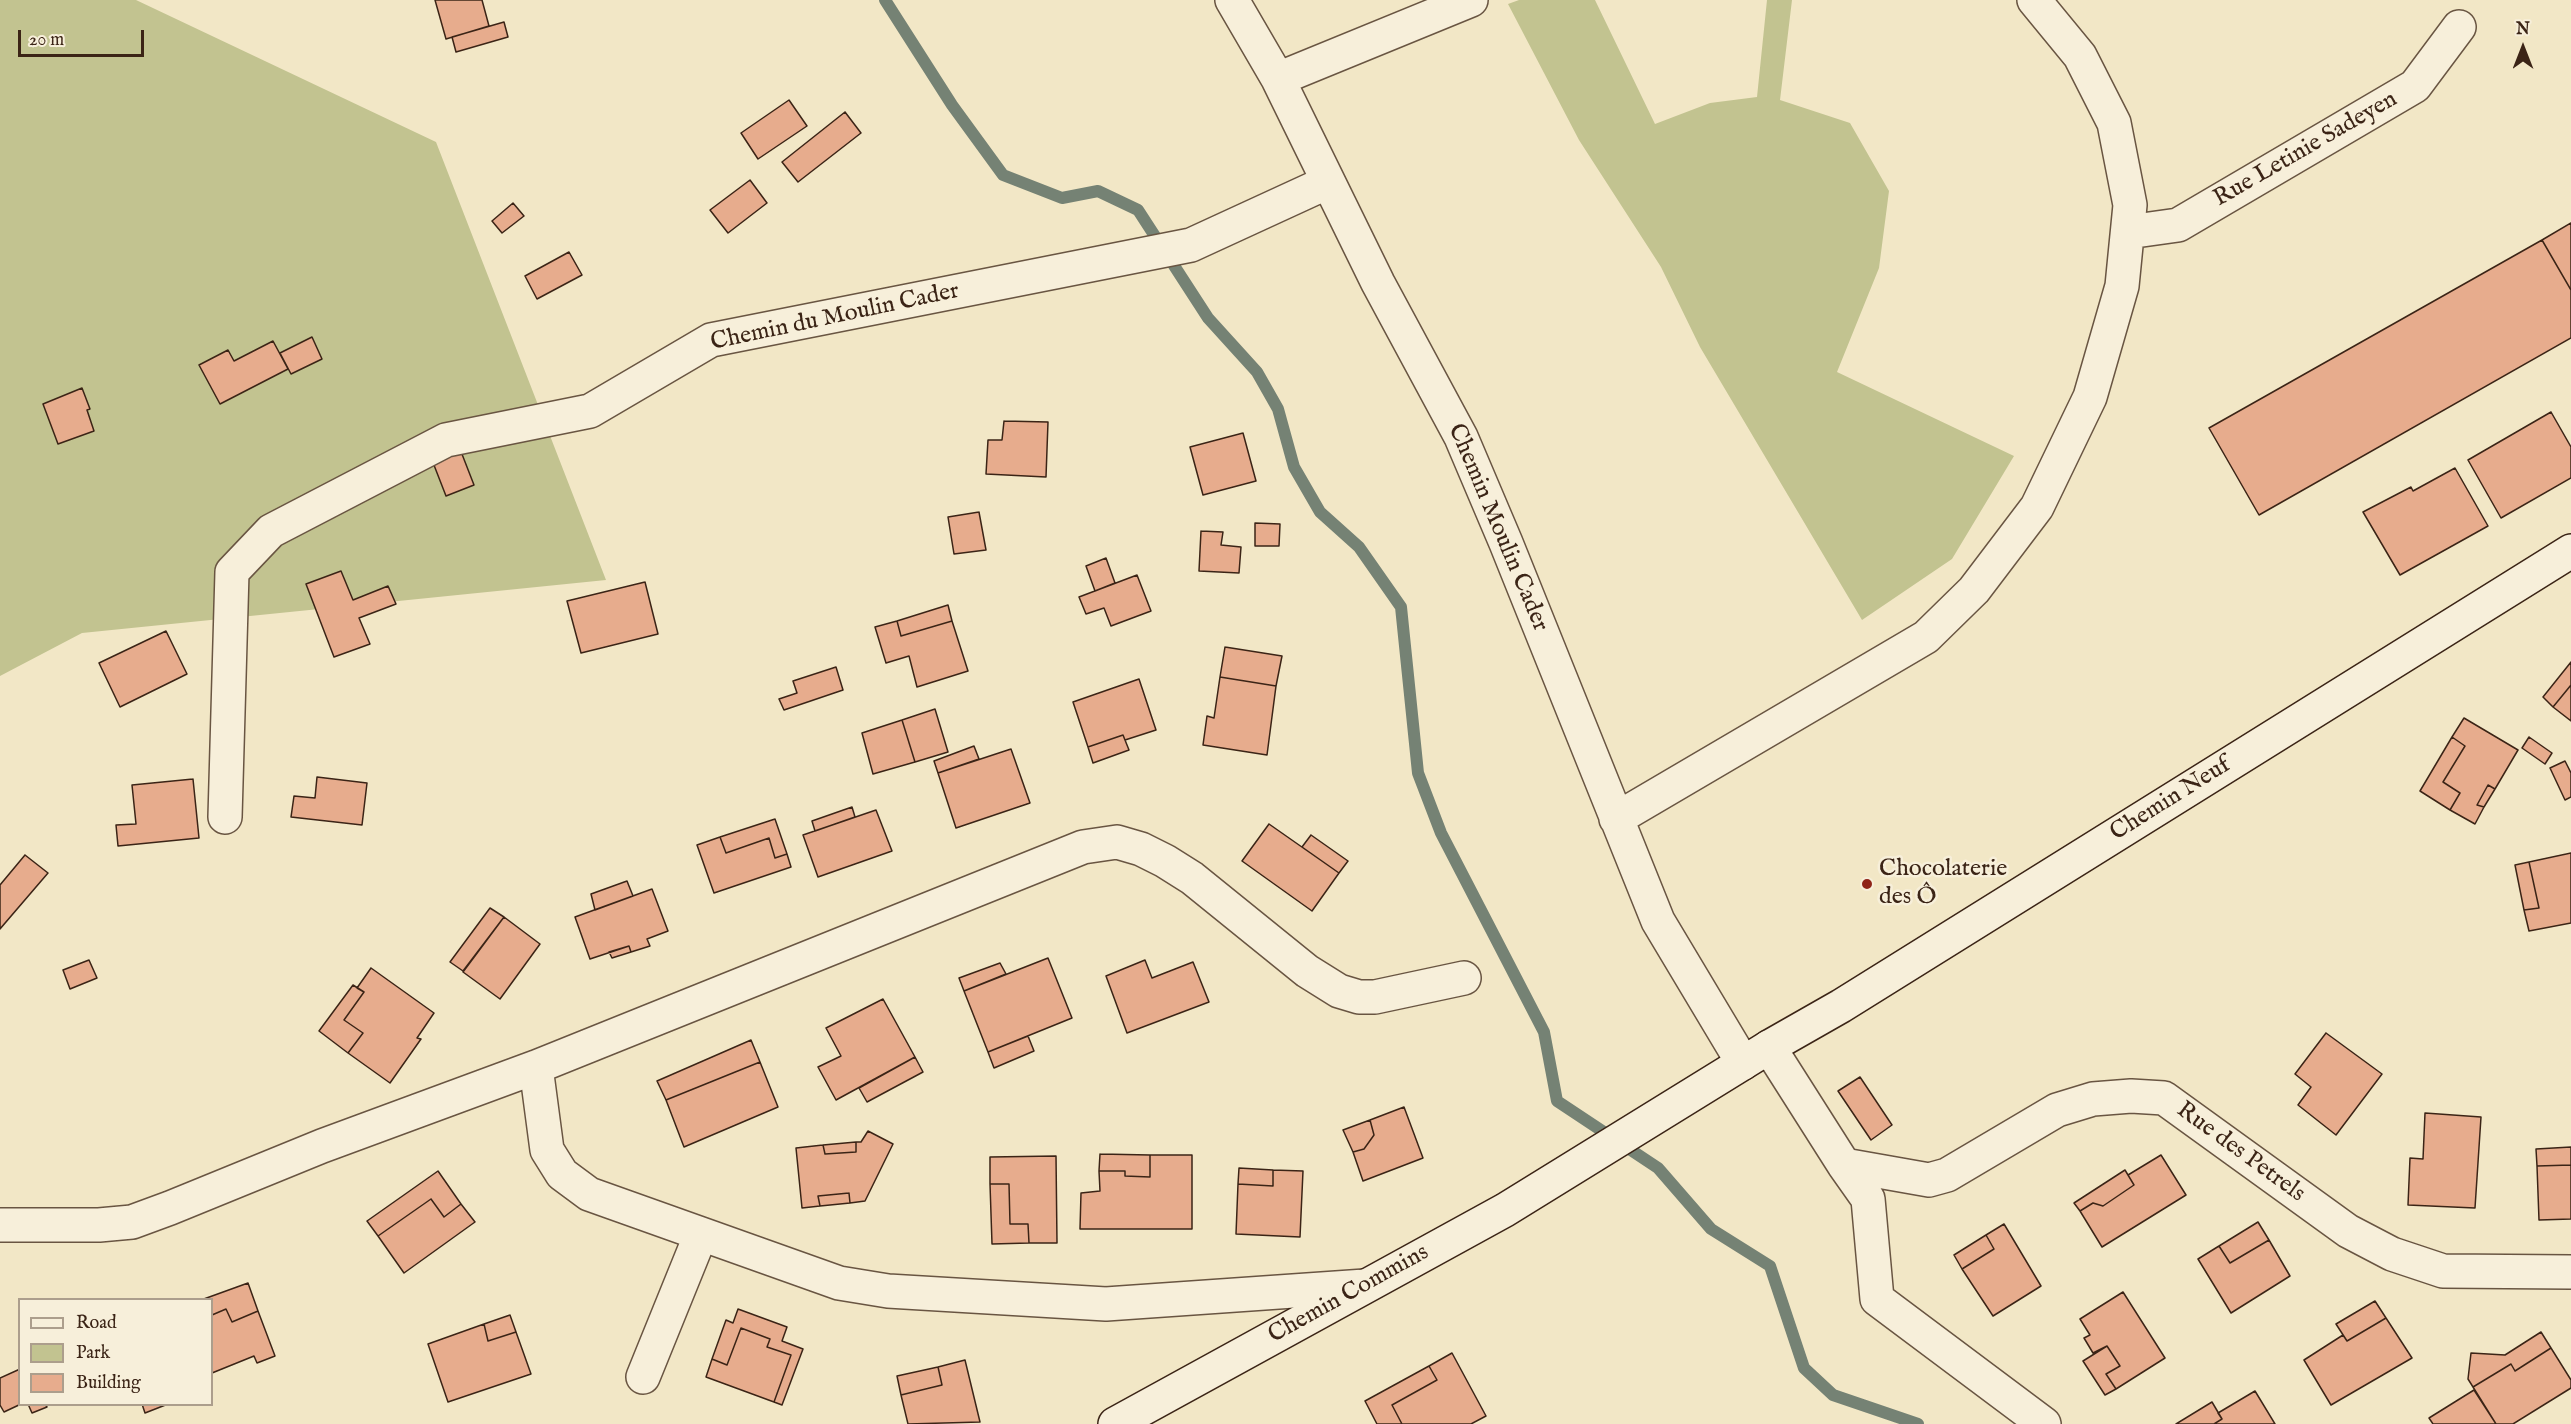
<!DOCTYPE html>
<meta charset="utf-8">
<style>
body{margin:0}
#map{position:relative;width:2571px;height:1424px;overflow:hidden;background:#f2e7c6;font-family:"IM FELL English",serif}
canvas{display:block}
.legend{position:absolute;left:18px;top:1298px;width:195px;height:108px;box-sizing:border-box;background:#f7efda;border:2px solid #ac9e8c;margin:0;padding:8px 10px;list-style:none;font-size:18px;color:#3b2416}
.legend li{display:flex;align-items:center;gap:12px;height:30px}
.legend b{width:30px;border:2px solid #ac9e8c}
.north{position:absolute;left:2493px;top:18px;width:60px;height:60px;-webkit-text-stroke:4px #f7efda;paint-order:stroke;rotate:0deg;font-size:16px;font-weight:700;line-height:24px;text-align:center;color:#3b2416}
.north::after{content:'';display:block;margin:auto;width:21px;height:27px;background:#3b2416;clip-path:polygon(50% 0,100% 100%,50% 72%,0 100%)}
.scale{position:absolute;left:18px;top:30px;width:126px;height:27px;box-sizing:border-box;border:3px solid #3b2416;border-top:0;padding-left:8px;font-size:18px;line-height:21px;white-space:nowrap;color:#3b2416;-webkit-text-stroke:4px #f7efda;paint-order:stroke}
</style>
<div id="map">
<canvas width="2571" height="1424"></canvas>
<ul class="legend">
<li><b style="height:8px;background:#f7efda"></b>Road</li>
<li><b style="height:16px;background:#c2c390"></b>Park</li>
<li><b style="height:16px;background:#e7ac8d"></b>Building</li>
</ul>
<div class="north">N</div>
<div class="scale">20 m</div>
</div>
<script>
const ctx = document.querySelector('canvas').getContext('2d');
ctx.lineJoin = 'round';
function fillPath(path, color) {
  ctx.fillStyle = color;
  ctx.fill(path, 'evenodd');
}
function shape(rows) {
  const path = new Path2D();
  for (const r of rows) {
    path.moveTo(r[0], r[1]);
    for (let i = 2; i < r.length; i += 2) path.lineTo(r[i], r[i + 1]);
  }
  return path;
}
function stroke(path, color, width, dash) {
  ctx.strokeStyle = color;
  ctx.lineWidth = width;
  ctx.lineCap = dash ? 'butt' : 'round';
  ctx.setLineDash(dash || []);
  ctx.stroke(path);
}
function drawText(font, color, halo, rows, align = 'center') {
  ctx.font = font + ' "IM FELL English",serif';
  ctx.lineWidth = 5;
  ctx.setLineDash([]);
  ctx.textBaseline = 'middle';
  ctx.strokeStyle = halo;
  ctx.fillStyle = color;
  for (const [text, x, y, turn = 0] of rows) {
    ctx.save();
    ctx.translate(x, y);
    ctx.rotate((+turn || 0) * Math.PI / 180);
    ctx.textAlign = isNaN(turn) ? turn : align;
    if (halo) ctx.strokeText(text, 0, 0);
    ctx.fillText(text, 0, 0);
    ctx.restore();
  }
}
const green = shape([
 [0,0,136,0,436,142,606,580,82,633,0,676],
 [1519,0,1595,0,1655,124,1710,103,1757,97,1767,0,1792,0,1780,100,1850,123,1889,191,1879,268,1837,372,2014,456,1952,559,1862,620,1700,347,1661,267,1579,140,1508,4]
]);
const stream = shape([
 [885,0,952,105,1003,175,1062,198,1098,191,1138,210,1208,318,1257,372,1278,409,1294,467,1320,512,1359,547,1401,607,1418,773,1441,833,1544,1032,1557,1101,1658,1168,1711,1229,1770,1266,1804,1368,1833,1395,1918,1424]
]);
const building = shape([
 [435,0,482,0,489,26,446,39,435,0],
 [504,22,508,37,456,52,452,37,504,22],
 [789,100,807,126,758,159,741,133,789,100],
 [845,112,861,133,798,182,782,162,845,112],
 [750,180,767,203,728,233,710,210,750,180],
 [513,203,524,216,502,233,492,221,513,203],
 [2571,223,2571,290,2542,240,2571,223],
 [2542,240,2571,290,2571,338,2259,515,2209,428,2542,240],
 [569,252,582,275,537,299,525,276,569,252],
 [312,337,322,359,291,374,280,353,312,337],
 [273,341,288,369,220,404,199,365,228,350,234,361,273,341],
 [82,388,90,409,87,410,94,431,58,444,43,404,82,388],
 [2551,412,2571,447,2571,478,2501,518,2468,460,2551,412],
 [1004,421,1048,422,1046,477,986,474,988,440,1002,440,1004,421],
 [1243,433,1256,481,1203,495,1190,447,1243,433],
 [460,449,474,485,446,496,432,460,460,449],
 [2455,468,2488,526,2400,575,2363,512,2411,487,2413,491,2455,468],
 [979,512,986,550,954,554,948,517,979,512],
 [1255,523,1280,524,1279,546,1255,546,1255,523],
 [1201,531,1223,532,1221,545,1241,547,1239,573,1199,571,1201,531],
 [1106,558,1115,583,1095,591,1086,566,1106,558],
 [341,571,353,600,388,586,396,604,359,618,370,644,334,657,306,584,341,571],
 [1137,575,1151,611,1111,626,1104,608,1086,614,1079,597,1137,575],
 [645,582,658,634,581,653,567,601,645,582],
 [948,605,952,621,901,636,897,621,948,605],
 [897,621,901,636,952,621,968,671,917,687,909,656,886,663,875,627,897,621],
 [166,631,187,674,120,707,99,663,166,631],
 [1225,647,1282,656,1276,686,1220,677,1225,647],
 [2571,662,2571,685,2553,707,2543,697,2571,662],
 [836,667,843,690,784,710,779,699,797,693,793,681,836,667],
 [1220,677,1276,686,1267,755,1203,745,1207,716,1214,718,1220,677],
 [1139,679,1156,730,1125,740,1123,735,1088,747,1073,702,1139,679],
 [2571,685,2571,721,2553,707,2571,685],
 [935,709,948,752,915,762,902,720,935,709],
 [2464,718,2518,750,2495,789,2488,785,2477,805,2484,807,2475,824,2450,810,2460,793,2443,782,2465,746,2452,737,2464,718],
 [902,720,915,762,873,774,862,733,902,720],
 [1123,735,1129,750,1093,763,1088,747,1123,735],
 [2452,737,2465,746,2443,782,2460,793,2450,810,2420,791,2452,737],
 [2529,737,2552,753,2545,764,2522,748,2529,737],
 [974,746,979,759,938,773,934,761,974,746],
 [1011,749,1030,803,956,828,938,773,1011,749],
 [2565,761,2571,773,2571,797,2565,800,2550,768,2565,761],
 [317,777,367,783,362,825,291,817,294,796,315,798,317,777],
 [193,779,199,838,118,846,116,825,136,824,132,785,193,779],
 [2488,785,2495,789,2484,807,2477,805,2488,785],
 [852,807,855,817,815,831,812,821,852,807],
 [876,810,892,851,818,877,803,835,876,810],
 [775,819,787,854,775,858,769,838,726,853,720,837,775,819],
 [1269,824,1339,873,1312,911,1242,861,1269,824],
 [1311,835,1348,861,1339,873,1302,847,1311,835],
 [720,837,726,853,769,838,775,858,787,854,791,867,714,893,697,845,720,837],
 [2571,853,2571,923,2529,931,2524,910,2539,908,2529,862,2571,853],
 [25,855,48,873,0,929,0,885,25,855],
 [2529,862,2539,908,2524,910,2515,865,2529,862],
 [627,881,633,896,595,910,591,894,627,881],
 [652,889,668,931,647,939,650,946,631,952,629,946,590,959,575,917,652,889],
 [490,908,504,917,463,971,450,962,490,908],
 [504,917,540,944,500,999,463,972,504,917],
 [629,946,631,952,612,958,609,952,629,946],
 [1048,958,1072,1018,988,1052,964,991,1048,958],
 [89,960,97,978,70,989,63,970,89,960],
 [1145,960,1152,978,1193,962,1209,1002,1127,1033,1106,976,1145,960],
 [1000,963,1006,974,964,991,959,978,1000,963],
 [371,968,434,1013,417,1038,421,1039,390,1083,348,1053,363,1033,344,1020,364,992,357,988,371,968],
 [353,985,364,992,344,1020,363,1033,348,1053,319,1031,353,985],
 [883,999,915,1057,836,1100,818,1067,841,1056,826,1028,883,999],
 [2326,1033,2382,1074,2336,1135,2298,1105,2311,1087,2295,1074,2326,1033],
 [1028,1036,1034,1051,994,1068,988,1052,1028,1036],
 [751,1040,760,1062,666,1100,657,1081,751,1040],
 [915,1057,923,1072,867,1102,859,1088,915,1057],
 [760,1062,778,1107,684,1147,666,1100,760,1062],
 [1860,1077,1892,1125,1871,1140,1838,1091,1860,1077],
 [1404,1107,1423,1158,1363,1181,1353,1152,1364,1149,1374,1135,1370,1120,1404,1107],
 [2425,1113,2481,1117,2475,1208,2408,1205,2410,1158,2423,1159,2425,1113],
 [1370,1120,1374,1135,1364,1149,1353,1152,1343,1130,1370,1120],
 [868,1131,893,1144,865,1201,850,1203,849,1193,818,1196,820,1206,802,1208,796,1148,823,1145,825,1154,856,1152,856,1142,861,1142,868,1131],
 [856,1142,856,1152,825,1154,823,1145,856,1142],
 [2571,1147,2571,1165,2537,1166,2536,1149,2571,1147],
 [1100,1154,1150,1155,1150,1177,1125,1176,1125,1171,1099,1171,1100,1154],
 [1150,1155,1192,1155,1192,1229,1080,1229,1081,1193,1100,1191,1099,1171,1125,1171,1125,1176,1150,1177,1150,1155],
 [2161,1155,2186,1195,2102,1247,2080,1211,2093,1203,2103,1206,2134,1185,2128,1175,2161,1155],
 [1056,1156,1057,1243,1029,1243,1028,1224,1010,1224,1009,1184,990,1184,990,1157,1056,1156],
 [2571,1165,2571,1219,2539,1220,2537,1166,2571,1165],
 [1239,1168,1273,1170,1273,1186,1238,1184,1239,1168],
 [1273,1170,1303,1171,1300,1237,1236,1234,1238,1184,1273,1186,1273,1170],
 [2125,1170,2134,1185,2103,1206,2093,1203,2080,1211,2074,1203,2125,1170],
 [438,1171,461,1204,444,1217,431,1199,378,1236,367,1221,438,1171],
 [990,1184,1009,1184,1010,1224,1028,1224,1029,1243,992,1244,990,1184],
 [849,1193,850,1203,820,1206,818,1196,849,1193],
 [431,1199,444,1217,461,1204,475,1222,404,1273,378,1236,431,1199],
 [2258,1222,2269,1240,2230,1263,2219,1246,2258,1222],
 [2004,1224,2041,1286,1993,1316,1962,1269,1994,1249,1986,1235,2004,1224],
 [1986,1235,1994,1249,1962,1269,1954,1255,1986,1235],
 [2269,1240,2290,1276,2231,1313,2198,1259,2219,1246,2230,1263,2269,1240],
 [248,1283,258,1311,232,1322,226,1309,212,1315,212,1300,201,1300,248,1283],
 [2123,1292,2165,1358,2116,1389,2106,1374,2120,1366,2107,1346,2093,1353,2084,1338,2090,1335,2080,1319,2123,1292],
 [2375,1301,2386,1318,2347,1341,2336,1324,2375,1301],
 [226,1309,232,1322,258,1311,275,1356,257,1363,254,1356,212,1373,212,1315,226,1309],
 [738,1309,787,1327,782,1341,803,1349,782,1405,774,1402,791,1355,767,1347,770,1339,741,1328,727,1365,712,1359,726,1320,733,1323,738,1309],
 [510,1315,516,1332,488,1341,484,1324,510,1315],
 [2386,1318,2412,1358,2331,1405,2304,1360,2343,1335,2347,1341,2386,1318],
 [484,1324,488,1341,516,1332,531,1374,448,1402,428,1344,484,1324],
 [741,1328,770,1339,767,1347,791,1355,774,1402,706,1377,712,1359,727,1365,741,1328],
 [2541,1332,2551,1348,2515,1371,2511,1364,2473,1387,2468,1379,2471,1353,2505,1355,2541,1332],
 [2107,1346,2120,1366,2106,1374,2116,1389,2105,1395,2083,1361,2107,1346],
 [2551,1348,2571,1380,2571,1388,2513,1424,2496,1424,2473,1387,2511,1364,2515,1371,2551,1348],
 [1452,1353,1486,1416,1471,1424,1402,1424,1392,1405,1437,1380,1429,1366,1452,1353],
 [965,1360,980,1422,908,1424,901,1395,942,1385,938,1367,965,1360],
 [1429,1366,1437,1380,1392,1405,1402,1424,1377,1424,1365,1401,1429,1366],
 [938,1367,942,1385,901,1395,897,1376,938,1367],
 [20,1369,21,1404,4,1412,0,1405,0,1378,20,1369],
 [2474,1390,2496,1424,2433,1424,2429,1418,2474,1390],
 [2255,1391,2275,1424,2214,1424,2222,1419,2218,1413,2255,1391],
 [2212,1402,2222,1419,2214,1424,2176,1424,2212,1402],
 [28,1404,45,1404,47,1407,32,1413,28,1404],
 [142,1404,168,1404,145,1413,142,1404]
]);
const street = shape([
 [1232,0,1278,79,1378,283,1461,437,1506,543,1658,921,1743,1063],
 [1278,79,1471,0],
 [2128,232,2178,225,2415,86,2459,27],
 [225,817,232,572,271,531,446,440,590,411,711,340,1191,245,1328,182],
 [1616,819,1926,637,1974,590,2037,507,2090,397,2122,286,2130,205,2114,123,2080,56,2034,0],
 [1769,1047,1844,1165,1868,1199,1877,1299,2044,1424],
 [536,1067,547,1150,562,1174,589,1194,839,1283,888,1291,1106,1304,1365,1286],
 [1844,1165,1929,1180,1947,1175,2057,1110,2093,1099,2131,1096,2164,1098,2348,1231,2392,1254,2443,1271,2571,1272],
 [0,1225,99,1225,132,1222,170,1208,322,1146,536,1067,1083,847,1117,842,1141,849,1165,861,1192,878,1307,971,1339,991,1359,997,1375,997,1464,978],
 [643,1377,701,1234]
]);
const secondary = shape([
 [1115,1424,1505,1210,1769,1047,1841,1006,2571,551]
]);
const markers = [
 [1867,884,6,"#8f2418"]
];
const streetNames = [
 ["Rue Letinie Sadeyen",2306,150,-30],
 ["Chemin du Moulin Cader",835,318,-12],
 ["Chemin Moulin Cader",1497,528,67],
 ["Chemin Neuf",2171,800,-32],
 ["Rue des Petrels",2240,1153,36],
 ["Chemin Commins",1349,1295,-29]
];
const poiNames = [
 ["Chocolaterie",1879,870],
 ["des Ô",1879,898]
];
fillPath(green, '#c2c390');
stroke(stream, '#758274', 12);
fillPath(building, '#e7ac8d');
stroke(building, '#3b2416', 1.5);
stroke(street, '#695542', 36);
stroke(secondary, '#3b2416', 36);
stroke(street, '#f7efda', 33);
stroke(secondary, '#f7efda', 33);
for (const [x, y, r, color] of markers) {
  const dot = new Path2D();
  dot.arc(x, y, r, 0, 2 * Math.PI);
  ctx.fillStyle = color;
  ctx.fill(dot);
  stroke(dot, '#f7efda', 2);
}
drawText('24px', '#3b2416', '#f7efda', streetNames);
drawText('24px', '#3b2416', '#f7efda', poiNames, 'left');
</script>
